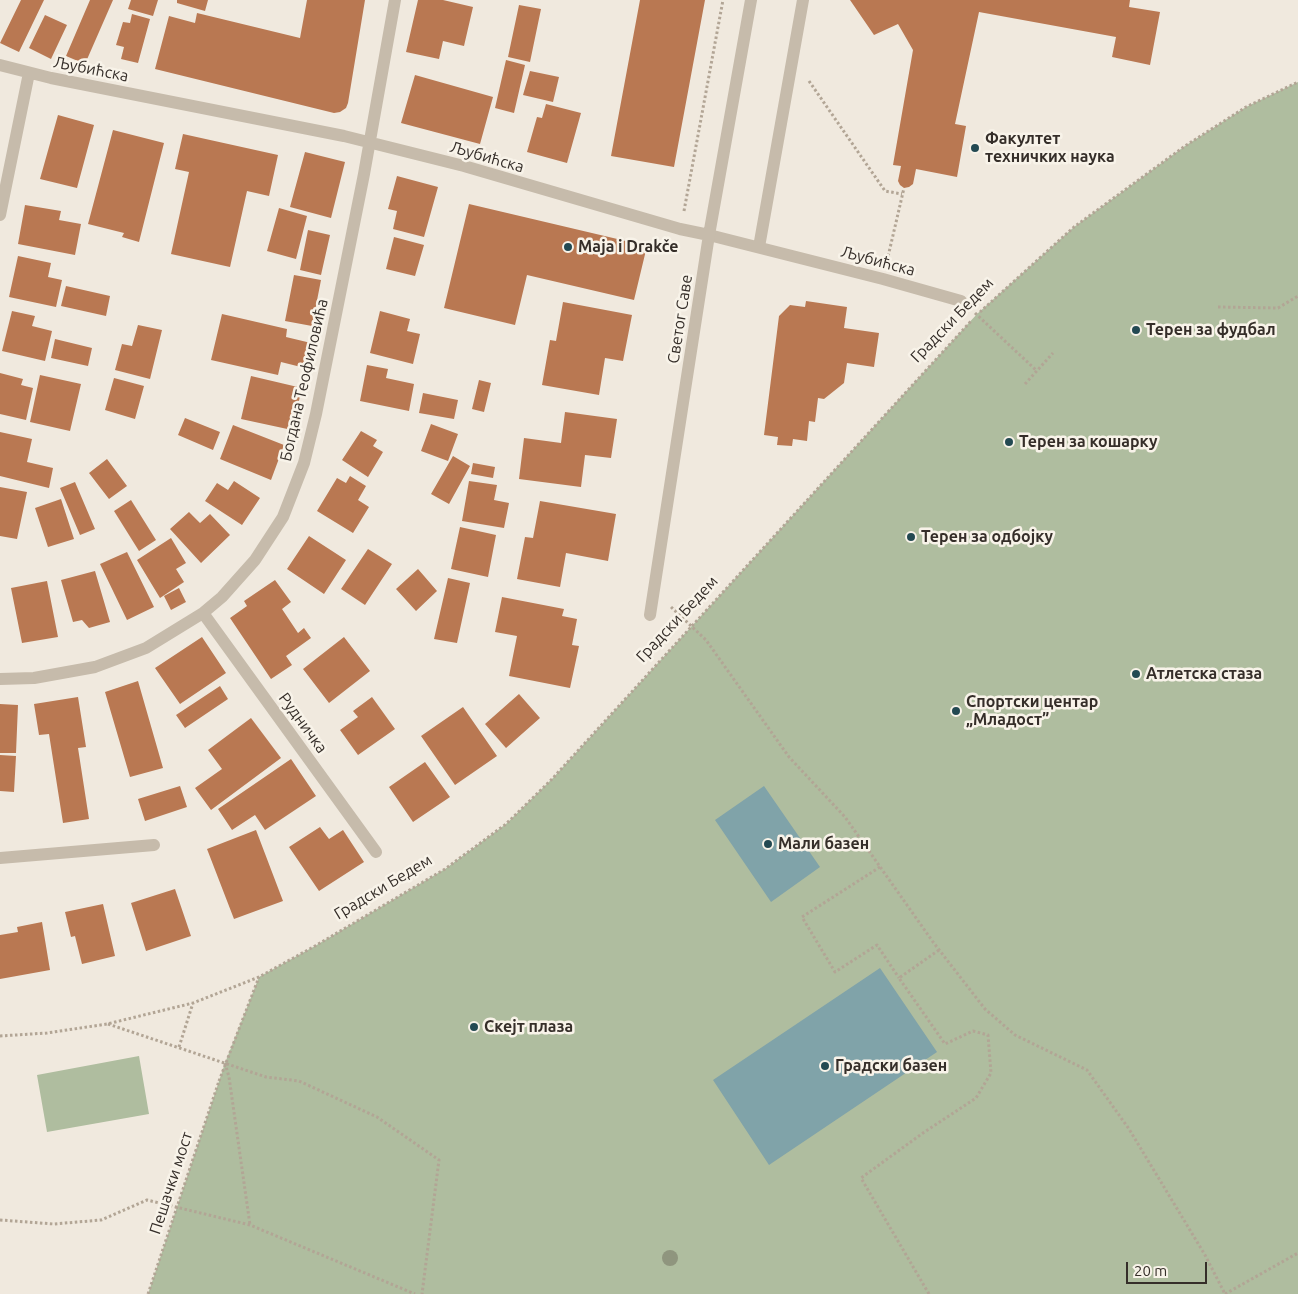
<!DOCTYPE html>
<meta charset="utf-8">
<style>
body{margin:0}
#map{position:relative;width:1298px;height:1294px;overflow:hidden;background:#f0e9de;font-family:Ubuntu,sans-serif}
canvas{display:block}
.scale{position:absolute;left:1126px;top:1262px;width:81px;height:22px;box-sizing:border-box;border:2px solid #352e29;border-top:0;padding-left:6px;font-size:15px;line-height:18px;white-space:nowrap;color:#352e29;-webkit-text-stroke:4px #f8f3e9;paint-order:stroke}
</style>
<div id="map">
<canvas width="1298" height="1294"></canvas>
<div class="scale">20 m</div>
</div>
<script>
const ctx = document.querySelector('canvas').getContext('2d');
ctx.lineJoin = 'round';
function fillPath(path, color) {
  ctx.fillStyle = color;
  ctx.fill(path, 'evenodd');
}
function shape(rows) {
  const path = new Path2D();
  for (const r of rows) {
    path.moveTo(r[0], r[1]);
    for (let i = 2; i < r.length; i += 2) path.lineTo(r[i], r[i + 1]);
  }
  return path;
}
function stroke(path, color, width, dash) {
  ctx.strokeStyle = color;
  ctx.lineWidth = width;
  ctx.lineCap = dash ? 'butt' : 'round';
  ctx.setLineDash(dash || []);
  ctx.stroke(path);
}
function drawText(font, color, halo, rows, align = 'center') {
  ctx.font = font + ' Ubuntu,sans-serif';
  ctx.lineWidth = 5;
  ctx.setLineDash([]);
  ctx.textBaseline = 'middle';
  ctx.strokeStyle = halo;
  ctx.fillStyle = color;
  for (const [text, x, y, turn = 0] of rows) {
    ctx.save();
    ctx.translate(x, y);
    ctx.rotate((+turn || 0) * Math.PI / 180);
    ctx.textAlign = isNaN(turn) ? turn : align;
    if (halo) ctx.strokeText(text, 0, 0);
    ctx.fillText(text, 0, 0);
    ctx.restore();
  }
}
const green = shape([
 [1298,82,1298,1294,148,1294,225,1063,259,977,315,946,445,869,506,824,552,779,977,314,1074,227,1185,146,1246,107],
 [139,1056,149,1114,47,1132,37,1075]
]);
const water = shape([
 [764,786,820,867,771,902,715,820],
 [880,968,937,1052,769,1165,713,1080]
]);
const building = shape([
 [21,0,44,0,19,52,0,43],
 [90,0,113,0,85,64,66,56],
 [131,0,158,0,153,16,128,9],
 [177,0,208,0,205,11,177,3],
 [307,0,365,0,348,103,346,108,340,112,334,113,155,69,169,16,195,23,197,13,300,38],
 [418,0,443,0,473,7,464,46,443,41,439,59,406,52],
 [640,0,705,0,674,167,611,156],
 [850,0,1130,0,1129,7,1160,12,1150,65,1112,57,1116,37,979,12,955,124,966,126,957,177,916,169,913,184,909,187,904,188,900,185,898,181,901,166,893,165,913,50,898,24,874,35],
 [519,5,541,9,530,62,508,57],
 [132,14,150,19,138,63,121,59,124,47,116,45,123,22,130,23],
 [45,15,67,25,51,59,29,48],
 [506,60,525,65,514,113,495,108],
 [530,71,559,77,553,102,523,95],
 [415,75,493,97,480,144,401,123],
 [546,104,581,113,567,163,527,152,537,117,542,118],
 [58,115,94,125,77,188,40,179],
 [113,130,164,143,139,242,122,237,124,233,88,224],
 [183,134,278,155,269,196,247,191,230,267,171,254,189,172,175,169],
 [305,152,345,162,331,218,290,207],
 [397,176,438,187,424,237,393,229,397,211,388,209],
 [469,204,647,246,634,300,527,275,515,325,444,308],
 [25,205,61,211,59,220,81,224,75,255,18,244],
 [279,208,307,216,296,259,267,251],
 [308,230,330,235,321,275,300,270],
 [394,237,424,245,415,276,386,269],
 [18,256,51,263,48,277,62,280,56,307,9,297],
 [294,275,321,280,312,326,285,321],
 [66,286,110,296,106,316,61,306],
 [806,301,847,307,844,328,879,333,874,367,847,363,844,383,824,399,818,398,815,422,809,421,807,441,793,439,792,446,777,445,778,437,764,435,779,316,790,305,805,307],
 [563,302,632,315,623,361,605,358,599,395,542,385,550,340,556,341],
 [12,311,35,316,32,326,52,331,45,361,2,351],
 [380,311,410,319,407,331,420,334,413,364,370,353],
 [222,314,287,329,286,337,311,343,305,368,281,362,278,375,211,360],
 [138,325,162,330,150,379,115,370,122,344,132,346],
 [55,339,92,348,88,366,51,358],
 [367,365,388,369,386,378,414,384,409,411,360,401],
 [0,373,23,379,21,385,33,388,26,420,0,414],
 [40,375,81,384,70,431,30,422],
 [251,376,302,388,292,430,241,419],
 [114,378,144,386,135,419,105,410],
 [479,380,491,383,484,412,472,409],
 [423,393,458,400,454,419,419,413],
 [565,412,617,419,611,458,585,455,581,487,519,479,524,438,561,443],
 [185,418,220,432,213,450,178,435],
 [431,424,458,434,448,461,421,451],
 [233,425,284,445,271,480,220,459],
 [361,431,377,440,373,446,383,452,368,477,342,460],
 [0,432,32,439,27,462,53,468,49,488,0,476],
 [453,456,470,466,449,504,431,494],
 [107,459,127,486,109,499,89,473],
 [473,463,495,467,493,478,471,474],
 [350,476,366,486,358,500,369,507,353,533,317,511,337,478,346,483],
 [234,481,260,498,242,525,205,501,217,483,228,490],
 [469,481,497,485,494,500,509,503,504,528,462,521],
 [75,482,95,529,80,535,60,488],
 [0,487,27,492,17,539,0,536],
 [61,499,74,539,48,547,35,508],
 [131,500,156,540,139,551,114,511],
 [540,501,616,514,608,561,566,553,560,587,517,579,525,537,533,538],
 [189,512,200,523,210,514,230,535,201,563,170,529],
 [460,527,496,535,488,577,451,569],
 [309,536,346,560,324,594,287,569],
 [171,538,186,563,176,569,184,582,160,598,137,560],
 [368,549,392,564,365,605,341,589],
 [127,552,154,607,127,620,100,564],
 [418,569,437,591,416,611,396,589],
 [95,571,110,622,89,628,82,620,73,622,61,580],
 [448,578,470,583,457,643,434,639],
 [275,580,291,602,282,609,298,633,304,628,311,638,286,656,292,665,271,679,230,618,247,606,244,601],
 [47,581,58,637,22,643,11,588],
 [179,588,186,602,171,610,164,596],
 [502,597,564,609,562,616,577,619,572,645,579,646,570,688,509,676,517,636,495,632],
 [202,637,226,673,180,704,155,668],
 [344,637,370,671,329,703,303,669],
 [138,681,163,768,130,777,105,692],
 [220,686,228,699,185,728,176,715],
 [519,694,540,718,506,748,485,724],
 [78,697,86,747,78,748,89,819,63,823,49,734,39,735,34,704],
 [372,697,395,729,358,755,340,730,358,717,353,711],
 [0,704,18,705,16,753,0,753],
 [463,707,497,756,455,785,421,736],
 [251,718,281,758,211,810,195,788,222,769,208,750],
 [0,755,16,756,14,792,0,791],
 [291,759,316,796,265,830,255,815,232,830,218,809],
 [425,762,450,797,413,822,389,787],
 [180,786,187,807,145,821,138,799],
 [320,827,329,839,343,830,364,862,319,891,289,847],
 [256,830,283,901,234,919,207,849],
 [175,889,191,936,146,951,131,903],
 [103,904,115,956,82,964,75,936,71,937,65,912],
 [42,922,50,970,0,979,0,935,18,932,17,927]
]);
const path = shape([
 [809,81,885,191,902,194],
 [684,211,723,0],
 [887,261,904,188],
 [1218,307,1278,308,1298,296],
 [980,312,1074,227,1185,146,1246,107,1298,82],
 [975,313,1037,371],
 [1025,384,1053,353],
 [671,607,706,640,789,757,845,817,933,942,985,1009,1015,1035,1087,1070,1129,1129,1205,1255,1225,1294],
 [880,867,802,917,835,972,877,945,899,978],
 [108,1024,266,1077,299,1081,377,1117,439,1160,422,1294],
 [0,1036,47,1033,107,1024,193,1003,259,977,315,946,445,869,506,824,552,779,972,320],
 [179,1047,193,1003],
 [225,1063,229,1077,250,1225],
 [219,1081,259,977],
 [0,1220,54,1224,101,1220,147,1200,250,1225,415,1294],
 [929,1294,861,1178,923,1133,976,1098,991,1073,988,1035,973,1031,945,1044,899,978,939,950],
 [1225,1294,1298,1253]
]);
const lane = shape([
 [709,235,883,279,961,301],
 [759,247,803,0]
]);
const street = shape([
 [0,65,51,78,344,136,464,166,680,229,709,235],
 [0,215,29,73],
 [203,613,376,852],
 [650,615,709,235,751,0],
 [0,679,34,678,95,667,146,648,203,613,222,597,255,560,283,517,304,463,316,414,364,174,395,0],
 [0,858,154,845]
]);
const pathBridge = shape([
 [148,1294,219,1081]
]);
const trees = [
 [670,1258]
];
const markers = [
 [975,148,5,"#234952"],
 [568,247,5,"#234952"],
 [1136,330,5,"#234952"],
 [1009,442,5,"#234952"],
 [911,537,5,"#234952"],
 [1136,674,5,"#234952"],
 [956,711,5,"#234952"],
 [768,844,5,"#234952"],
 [474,1027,5,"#234952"],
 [825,1066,5,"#234952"]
];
const streetNames = [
 ["Љубићска",91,69,11],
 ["Љубићска",487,157,16],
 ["Љубићска",878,261,15],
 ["Светог Саве",680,319,-81],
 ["Градски Бедем",952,320,-46],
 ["Богдана Теофиловића",304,380,-77],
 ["Градски Бедем",677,619,-47],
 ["Рудничка",303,723,54],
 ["Градски Бедем",383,887,-31],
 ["Пешачки мост",171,1183,-72]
];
const poiNames = [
 ["Факултет",985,139],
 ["техничких наука",985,157],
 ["Maja i Drakče",578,247],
 ["Терен за фудбал",1146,330],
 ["Терен за кошарку",1019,442],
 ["Терен за одбојку",921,537],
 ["Атлетска стаза",1146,674],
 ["Спортски центар",966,702],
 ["„Младост”",966,720],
 ["Мали базен",778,844],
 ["Скејт плаза",484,1027],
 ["Градски базен",835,1066]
];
fillPath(green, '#afbd9f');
fillPath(water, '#80a3a9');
fillPath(building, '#b97852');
stroke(path, '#b2a595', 3, [2.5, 2.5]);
stroke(lane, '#c6bbab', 12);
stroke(street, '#c6bbab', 12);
stroke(pathBridge, '#b2a595', 3, [2.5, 2.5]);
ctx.fillStyle = '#8f957e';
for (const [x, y] of trees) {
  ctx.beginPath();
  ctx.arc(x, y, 8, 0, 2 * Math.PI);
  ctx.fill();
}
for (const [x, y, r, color] of markers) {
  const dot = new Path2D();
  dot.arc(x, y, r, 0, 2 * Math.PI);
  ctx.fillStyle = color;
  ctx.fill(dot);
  stroke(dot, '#f8f3e9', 2);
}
drawText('16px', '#352e29', '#f8f3e9', streetNames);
drawText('bold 16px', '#352e29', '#f8f3e9', poiNames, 'left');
</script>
